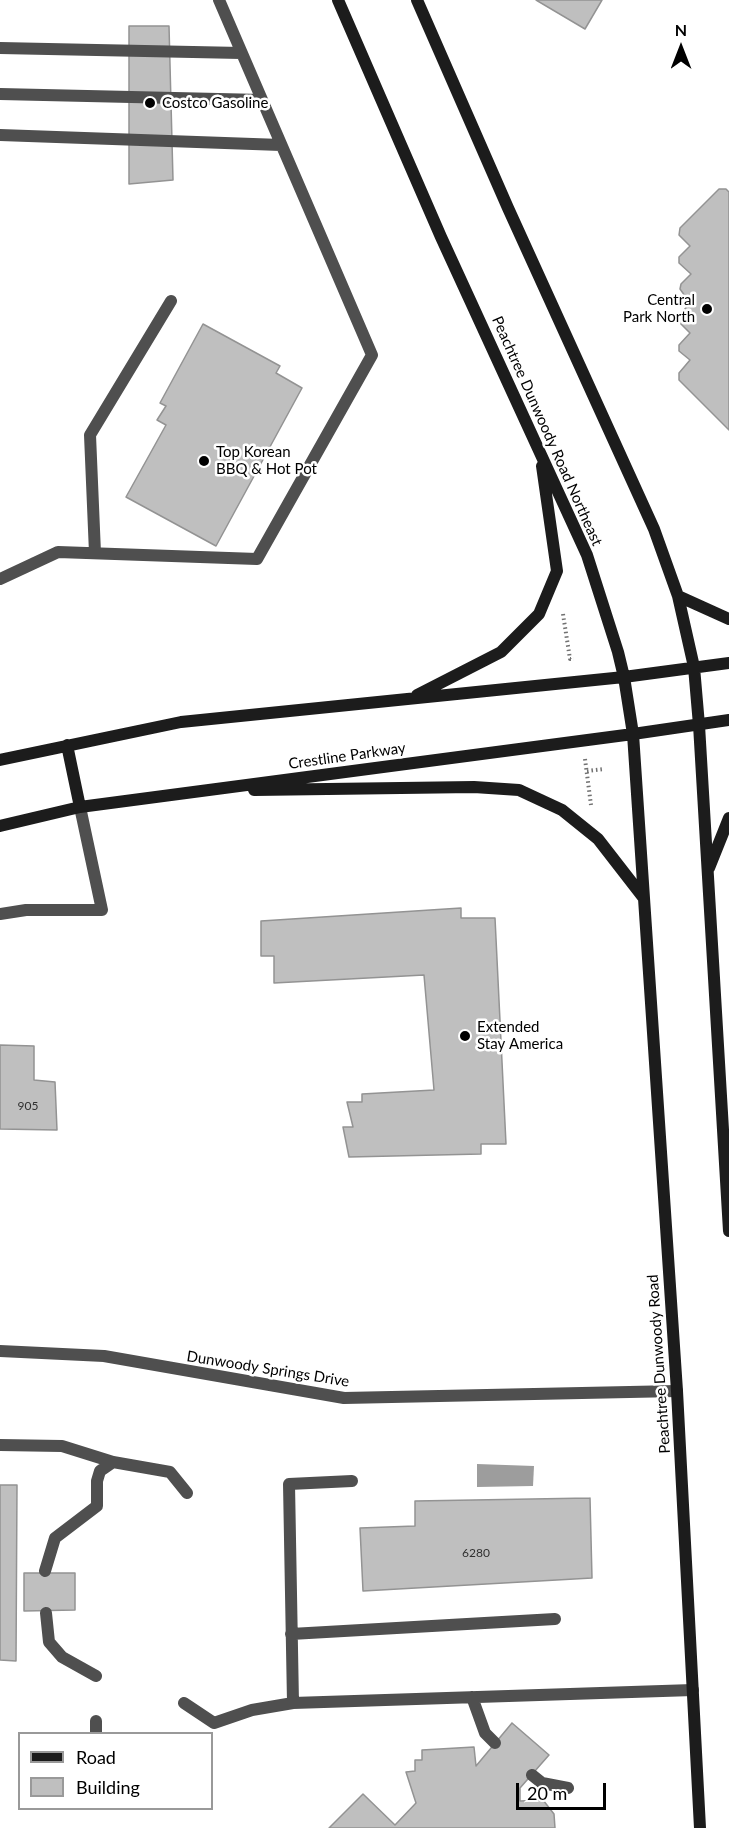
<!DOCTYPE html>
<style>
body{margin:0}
#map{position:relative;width:729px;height:1828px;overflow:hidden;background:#fff;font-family:Lato,sans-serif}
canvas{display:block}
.legend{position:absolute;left:18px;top:1732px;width:195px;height:78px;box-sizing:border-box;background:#fff;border:2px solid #999;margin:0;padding:8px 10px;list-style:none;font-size:18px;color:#000}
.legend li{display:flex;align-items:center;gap:12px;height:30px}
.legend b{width:30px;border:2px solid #999}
.north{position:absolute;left:651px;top:18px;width:60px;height:60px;-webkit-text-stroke:4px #fff;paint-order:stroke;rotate:0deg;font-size:16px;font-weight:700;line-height:24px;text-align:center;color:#000}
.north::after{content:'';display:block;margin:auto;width:21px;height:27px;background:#000;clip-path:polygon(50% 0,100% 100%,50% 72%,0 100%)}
.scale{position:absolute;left:516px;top:1783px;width:90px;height:27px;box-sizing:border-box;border:3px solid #000;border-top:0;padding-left:8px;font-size:18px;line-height:21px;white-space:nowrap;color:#000;-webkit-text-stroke:4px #fff;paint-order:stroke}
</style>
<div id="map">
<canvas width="729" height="1828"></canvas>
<ul class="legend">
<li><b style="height:8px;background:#1c1c1c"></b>Road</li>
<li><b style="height:16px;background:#bfbfbf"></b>Building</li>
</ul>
<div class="north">N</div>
<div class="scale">20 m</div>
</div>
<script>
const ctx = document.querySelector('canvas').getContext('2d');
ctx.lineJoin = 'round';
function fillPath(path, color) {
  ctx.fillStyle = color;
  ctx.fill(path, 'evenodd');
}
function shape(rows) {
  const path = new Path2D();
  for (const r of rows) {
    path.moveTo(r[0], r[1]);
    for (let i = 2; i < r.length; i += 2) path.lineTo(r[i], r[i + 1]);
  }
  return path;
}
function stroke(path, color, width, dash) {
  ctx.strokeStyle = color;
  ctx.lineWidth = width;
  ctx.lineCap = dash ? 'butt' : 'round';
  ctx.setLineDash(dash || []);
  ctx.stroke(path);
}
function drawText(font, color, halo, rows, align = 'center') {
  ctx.font = font + ' Lato,sans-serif';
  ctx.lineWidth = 5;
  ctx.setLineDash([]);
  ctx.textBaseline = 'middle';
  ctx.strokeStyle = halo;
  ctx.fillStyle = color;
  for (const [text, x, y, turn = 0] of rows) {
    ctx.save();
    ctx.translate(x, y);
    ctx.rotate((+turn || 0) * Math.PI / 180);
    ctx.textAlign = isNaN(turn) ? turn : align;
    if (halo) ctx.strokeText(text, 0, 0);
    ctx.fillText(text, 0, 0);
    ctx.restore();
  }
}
const water = shape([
 [477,1464,534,1466,533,1486,477,1487]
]);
const building = shape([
 [536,0,602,0,585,29,536,0],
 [129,26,169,26,173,180,129,184,129,26],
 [719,189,726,189,729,192,729,430,679,380,679,373,690,360,679,351,679,345,690,333,678,321,679,316,690,303,680,289,681,284,691,274,679,263,679,257,690,246,679,235,680,228,719,189],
 [203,324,280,366,276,373,302,388,216,546,126,497,166,425,157,420,166,406,160,403,203,324],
 [461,908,461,918,495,918,506,1144,481,1144,481,1154,349,1157,343,1127,353,1127,347,1102,362,1102,362,1094,434,1090,424,975,274,983,274,956,261,956,261,921,461,908],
 [0,1045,34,1046,34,1080,55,1082,57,1130,0,1129,0,1045],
 [0,1485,17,1485,16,1661,0,1660,0,1485],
 [590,1498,592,1578,363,1591,360,1528,415,1526,415,1501,590,1498],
 [24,1573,75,1573,75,1610,24,1611,24,1573],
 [512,1723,549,1755,520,1788,520,1801,543,1800,554,1814,555,1828,329,1828,363,1794,395,1825,416,1803,406,1772,415,1771,415,1760,422,1760,422,1750,474,1747,476,1766,512,1723]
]);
const path = shape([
 [563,614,570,659,574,659],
 [585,759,591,805],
 [587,771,604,769]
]);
const lane = shape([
 [0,48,241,53],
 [0,94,262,100],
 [0,135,281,145],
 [95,553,90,435,171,301],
 [0,579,58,552,257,559,372,355,219,0],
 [0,914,26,910,102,910,80,807],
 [0,1445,62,1446,113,1462],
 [45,1571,55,1538,97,1506,97,1481,100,1471,113,1462,170,1472,187,1493],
 [46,1613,49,1642,62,1657,96,1676],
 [291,1634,555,1619],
 [472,1697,485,1733,495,1743],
 [184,1703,214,1723,252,1710,293,1703,693,1690],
 [293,1703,289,1484,352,1481],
 [96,1734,96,1721],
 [532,1775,542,1783,568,1788]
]);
const street = shape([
 [0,1351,104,1356,344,1398,677,1391]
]);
const secondary = shape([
 [338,0,441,237,587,555,618,652,624,677,633,734,677,1391,700,1828],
 [417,0,508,208,654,529,678,596,694,667,699,725,729,1231],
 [678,596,729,619],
 [417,695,501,652,539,614,557,571,542,466],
 [67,745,80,807],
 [0,760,181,722,624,677,729,663],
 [254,790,474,787,519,790,562,810,598,839,643,897],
 [0,826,80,807,633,734,729,720],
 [709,868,729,818]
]);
const markers = [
 [150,103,6,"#000"],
 [707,309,6,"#000"],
 [204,461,6,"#000"],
 [465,1036,6,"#000"]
];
const numberNames = [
 ["905",28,1106],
 ["6280",476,1553]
];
const poiNames = [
 ["Costco Gasoline",162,103],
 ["Central",695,300,"right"],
 ["Park North",695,317,"right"],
 ["Top Korean",216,452],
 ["BBQ & Hot Pot",216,469],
 ["Extended",477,1027],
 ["Stay America",477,1044]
];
const streetNames = [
 ["Peachtree Dunwoody Road Northeast",547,431,66],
 ["Crestline Parkway",347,756,-8],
 ["Peachtree Dunwoody Road",659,1364,-94],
 ["Dunwoody Springs Drive",268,1369,9]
];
fillPath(water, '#9d9d9d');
fillPath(building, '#bfbfbf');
stroke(building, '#939393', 1.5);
stroke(path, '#717171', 4, [1.5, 3]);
stroke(lane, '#4f4f4f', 12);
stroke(street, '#4f4f4f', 12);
stroke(secondary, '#1c1c1c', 12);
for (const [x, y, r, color] of markers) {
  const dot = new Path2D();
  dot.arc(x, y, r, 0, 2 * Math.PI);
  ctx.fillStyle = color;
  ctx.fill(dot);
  stroke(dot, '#fff', 2);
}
drawText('12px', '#303030', null, numberNames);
drawText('15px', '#000', '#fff', poiNames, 'left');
drawText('15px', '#000', '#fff', streetNames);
</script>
